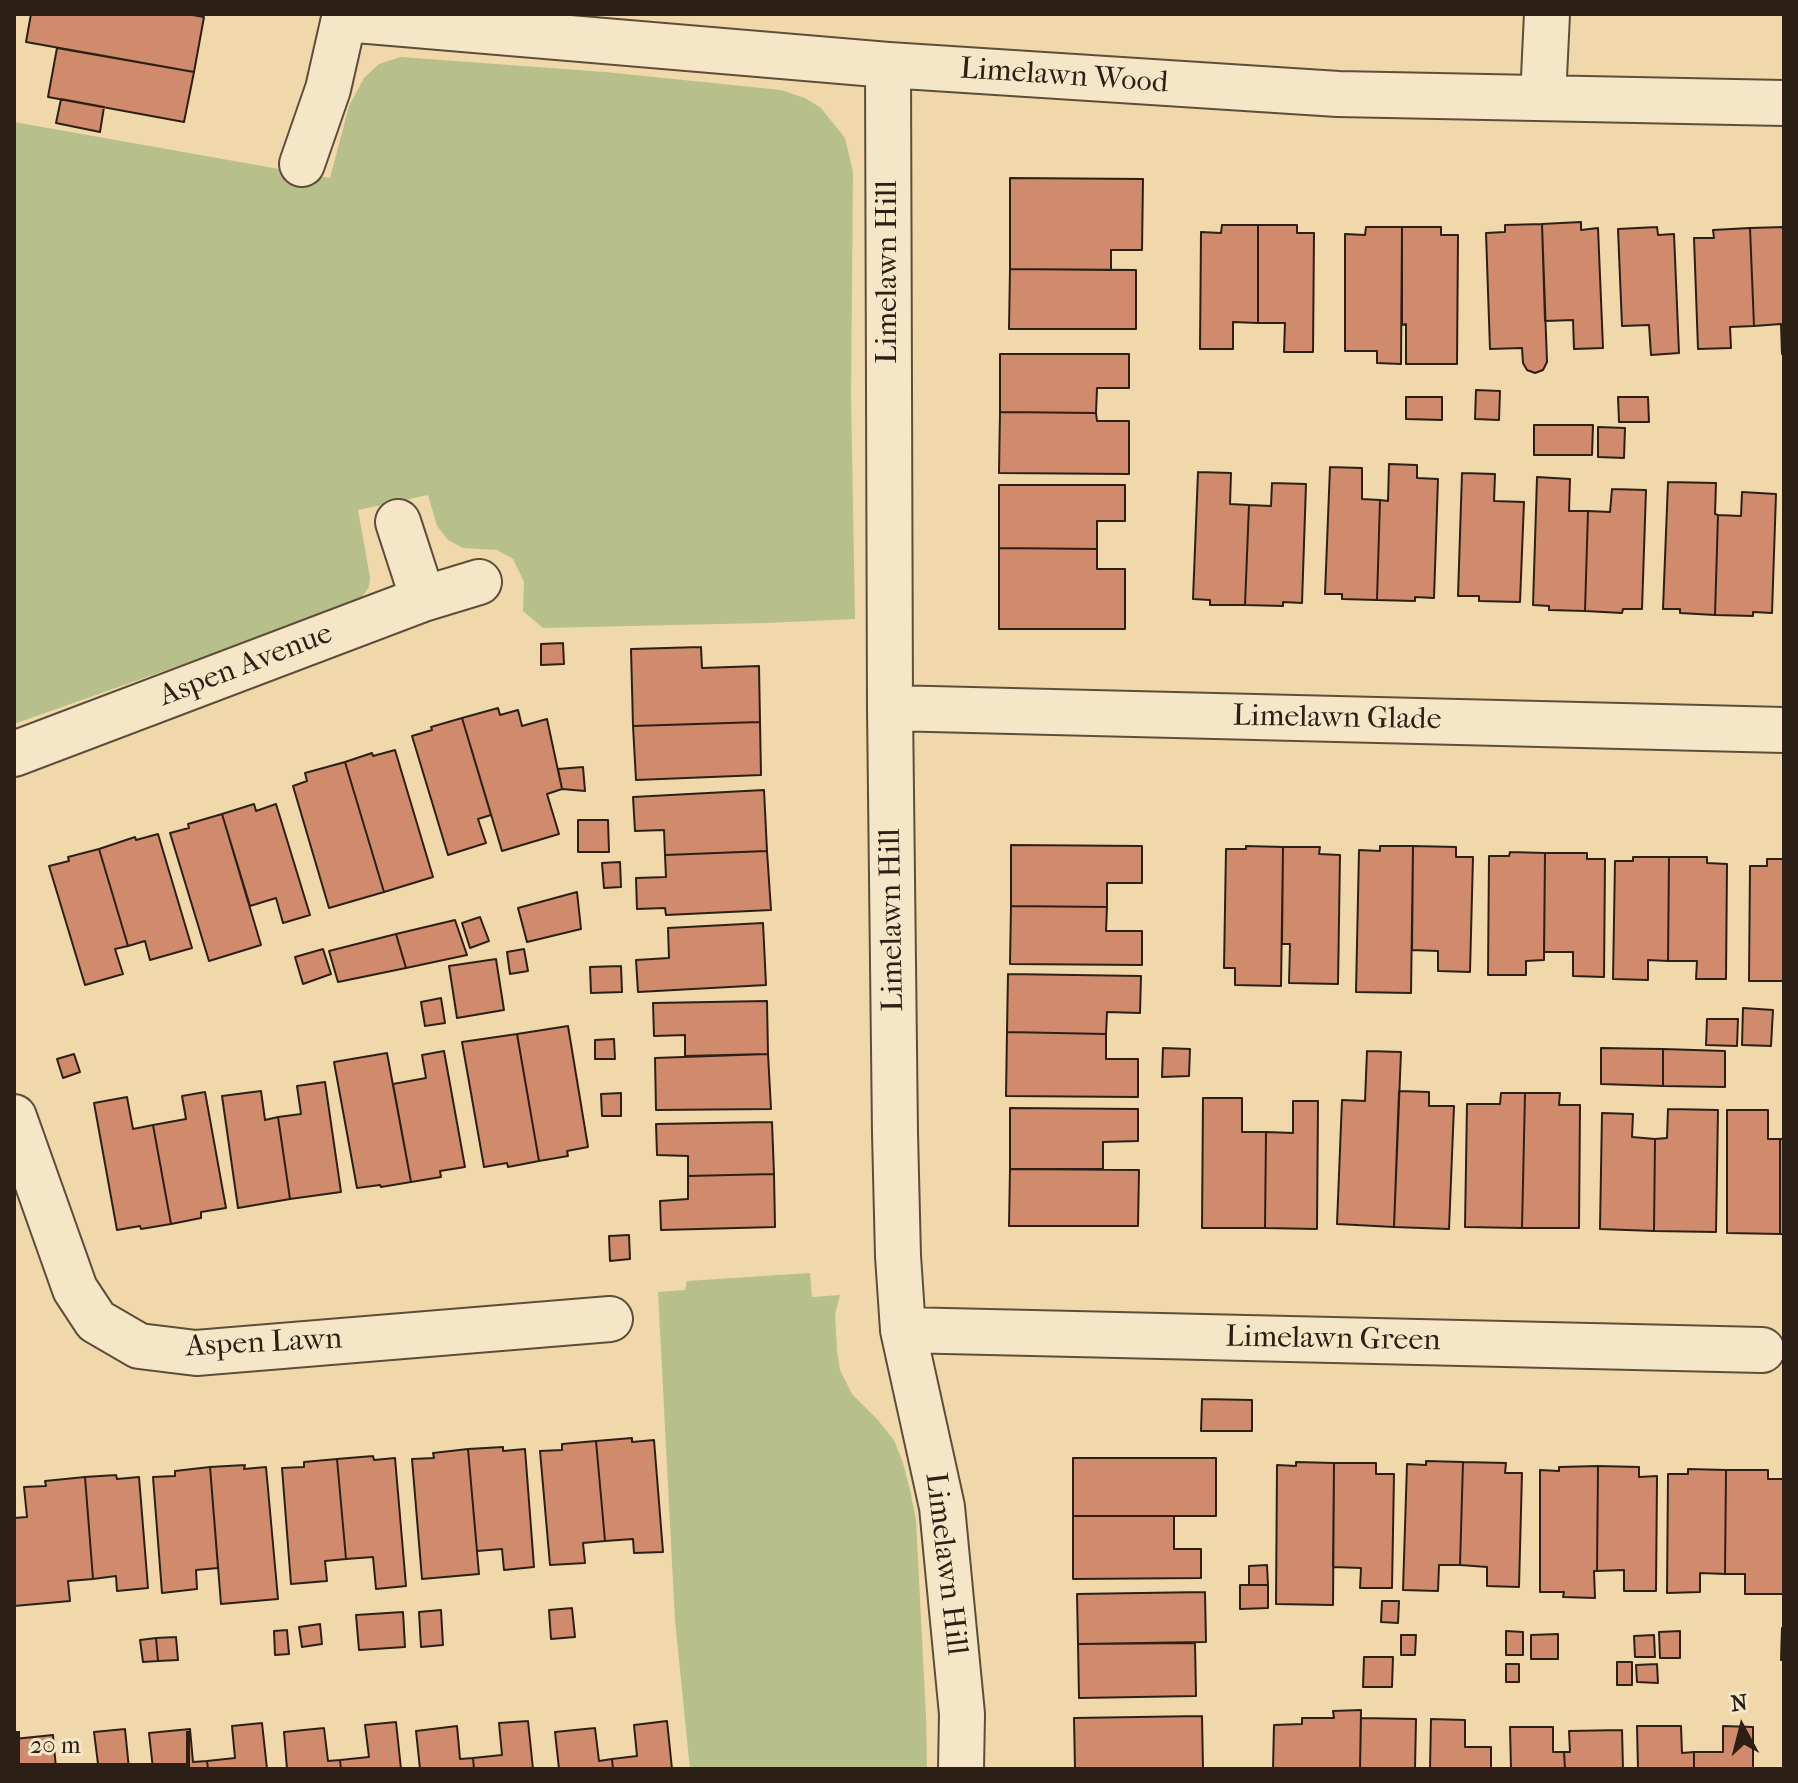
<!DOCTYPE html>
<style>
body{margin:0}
#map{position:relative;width:1798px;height:1783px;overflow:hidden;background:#f1d8aa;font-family:"IM FELL French Canon",serif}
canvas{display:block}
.frame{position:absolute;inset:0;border:16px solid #2c2016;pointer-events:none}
.north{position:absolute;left:1702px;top:1687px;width:80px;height:80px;-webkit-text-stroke:6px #f6e6c8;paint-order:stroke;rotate:353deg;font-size:22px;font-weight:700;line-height:32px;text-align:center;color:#2c2016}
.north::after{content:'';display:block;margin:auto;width:28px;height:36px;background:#2c2016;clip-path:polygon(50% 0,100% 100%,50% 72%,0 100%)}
.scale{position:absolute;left:16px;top:1731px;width:174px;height:36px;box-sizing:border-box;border:4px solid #2c2016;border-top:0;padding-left:10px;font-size:24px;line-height:28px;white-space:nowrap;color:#2c2016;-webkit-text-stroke:6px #f6e6c8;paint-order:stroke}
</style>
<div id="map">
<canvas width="1798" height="1783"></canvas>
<div class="frame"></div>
<div class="north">N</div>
<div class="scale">20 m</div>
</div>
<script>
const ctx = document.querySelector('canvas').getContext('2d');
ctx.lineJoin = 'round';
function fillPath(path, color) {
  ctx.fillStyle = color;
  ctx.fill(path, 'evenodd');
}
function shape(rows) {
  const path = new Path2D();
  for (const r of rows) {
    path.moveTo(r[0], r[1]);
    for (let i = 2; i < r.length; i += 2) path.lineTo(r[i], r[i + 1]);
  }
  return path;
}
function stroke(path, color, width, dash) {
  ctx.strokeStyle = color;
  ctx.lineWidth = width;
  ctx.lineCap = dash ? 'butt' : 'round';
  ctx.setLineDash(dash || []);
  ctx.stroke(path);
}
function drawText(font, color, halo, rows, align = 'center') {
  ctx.font = font + ' "IM FELL French Canon",serif';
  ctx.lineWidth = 6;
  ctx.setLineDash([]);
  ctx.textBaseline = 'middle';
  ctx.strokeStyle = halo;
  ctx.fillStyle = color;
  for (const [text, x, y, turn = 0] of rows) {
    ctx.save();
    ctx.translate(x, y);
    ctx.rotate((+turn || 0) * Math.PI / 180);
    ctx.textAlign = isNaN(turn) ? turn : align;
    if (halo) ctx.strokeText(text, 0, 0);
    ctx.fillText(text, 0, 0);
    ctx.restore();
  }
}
const green = shape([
 [401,57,605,72,781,90,805,98,821,108,845,138,853,172,851,395,855,619,765,623,543,628,523,611,524,582,513,559,497,550,463,548,448,540,437,526,428,495,358,510,370,577,369,587,362,597,240,644,14,724,14,122,330,178,349,106,364,78,379,64],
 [810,1273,812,1297,840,1295,835,1315,837,1351,840,1370,852,1394,877,1419,894,1440,903,1463,910,1490,916,1520,926,1717,927,1769,690,1769,675,1620,658,1292,685,1290,687,1281]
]);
const building = shape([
 [31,14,187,14,204,17,194,72,26,42,31,14],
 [57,48,194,72,184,122,48,97,57,48],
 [61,99,104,107,100,132,56,123,61,99],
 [1010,178,1143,179,1142,250,1111,250,1111,270,1010,269,1010,178],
 [1581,222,1581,230,1598,228,1603,348,1574,349,1573,320,1545,321,1542,224,1581,222],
 [1542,224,1547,362,1543,370,1535,373,1527,370,1523,363,1522,348,1490,349,1486,233,1505,232,1505,225,1542,224],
 [1222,225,1258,225,1258,323,1233,322,1233,349,1200,349,1201,232,1221,233,1222,225],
 [1258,225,1297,225,1297,233,1314,233,1313,352,1284,352,1285,323,1258,323,1258,225],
 [1366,227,1402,227,1401,364,1377,363,1377,351,1345,351,1345,234,1365,235,1366,227],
 [1402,227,1441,227,1441,235,1458,235,1457,364,1406,364,1406,324,1402,325,1402,227],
 [1657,227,1658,235,1674,234,1679,353,1651,355,1649,325,1622,326,1618,229,1657,227],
 [1784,227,1784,354,1782,354,1781,324,1754,326,1750,228,1784,227],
 [1750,228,1754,326,1730,327,1731,348,1698,349,1694,238,1714,238,1713,230,1750,228],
 [1010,269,1136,270,1136,329,1009,329,1010,269],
 [1000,354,1129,354,1129,388,1097,388,1096,413,1000,412,1000,354],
 [1476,390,1500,391,1499,420,1475,419,1476,390],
 [1406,397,1442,397,1442,420,1406,419,1406,397],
 [1618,397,1648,397,1649,422,1619,422,1618,397],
 [1000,412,1096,413,1097,421,1129,421,1129,474,999,473,1000,412],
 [1534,425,1593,425,1592,455,1534,455,1534,425],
 [1598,427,1625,428,1624,458,1598,457,1598,427],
 [1389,464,1417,465,1417,478,1438,479,1434,598,1415,597,1415,601,1377,600,1380,500,1388,501,1389,464],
 [1330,467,1362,468,1362,499,1380,500,1377,600,1342,599,1342,594,1325,594,1330,467],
 [1198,472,1231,473,1230,504,1249,505,1245,605,1210,605,1210,600,1193,599,1198,472],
 [1462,473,1495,474,1494,501,1524,502,1520,602,1479,601,1479,596,1458,596,1462,473],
 [1537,477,1570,479,1569,511,1588,511,1585,611,1549,610,1549,606,1533,605,1537,477],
 [1668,482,1716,483,1715,514,1718,515,1715,615,1680,613,1680,609,1663,609,1668,482],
 [1272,483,1306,484,1302,603,1283,602,1283,606,1245,605,1249,505,1271,506,1272,483],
 [999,485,1125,485,1125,521,1097,521,1097,549,999,548,999,485],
 [1612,489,1646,490,1642,609,1623,609,1622,613,1585,611,1588,511,1610,512,1612,489],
 [1742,492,1776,494,1772,613,1753,612,1753,616,1715,615,1718,515,1741,516,1742,492],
 [999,548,1097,549,1097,569,1125,569,1125,629,999,629,999,548],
 [563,643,564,664,541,665,541,644,563,643],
 [701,647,702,668,759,666,760,722,633,726,631,649,701,647],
 [498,708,500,715,518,710,522,726,547,719,562,789,547,794,559,834,502,851,462,718,498,708],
 [462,718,491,815,478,819,486,843,448,855,412,736,432,730,431,727,462,718],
 [760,722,761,775,636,780,633,726,760,722],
 [395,750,433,877,384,892,345,762,372,753,373,756,395,750],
 [345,762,384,892,329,908,293,786,307,781,305,773,345,762],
 [583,767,585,791,562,789,558,769,583,767],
 [764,790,767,851,665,855,664,830,635,831,633,797,764,790],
 [254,804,256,811,276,804,310,915,283,923,276,898,250,906,222,814,254,804],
 [222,814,261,945,209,961,170,833,189,828,188,824,222,814],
 [578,820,608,820,609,852,578,852,578,820],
 [158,834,192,948,150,960,145,941,128,946,99,849,135,837,136,840,158,834],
 [1011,845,1142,846,1142,883,1107,883,1107,907,1011,906,1011,845],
 [1246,846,1283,847,1281,986,1235,985,1235,968,1224,968,1226,849,1246,849,1246,846],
 [1380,846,1413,846,1411,993,1356,992,1359,850,1380,851,1380,846],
 [1413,846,1456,847,1456,857,1473,857,1470,972,1438,971,1438,951,1412,950,1413,846],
 [1283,847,1320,847,1319,854,1340,855,1338,984,1289,983,1290,944,1282,944,1283,847],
 [99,849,128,946,115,949,123,974,85,985,49,866,69,861,68,857,99,849],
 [767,851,771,910,666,915,665,908,637,909,636,878,666,877,665,855,767,851],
 [1510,852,1545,853,1544,960,1526,961,1526,975,1488,975,1489,856,1509,856,1510,852],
 [1545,853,1587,853,1587,859,1605,859,1604,977,1573,976,1573,952,1544,952,1545,853],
 [1633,857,1669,857,1668,961,1648,960,1648,980,1613,979,1615,861,1633,861,1633,857],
 [1669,857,1707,857,1707,863,1727,864,1726,979,1696,979,1697,961,1668,961,1669,857],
 [1767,859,1784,859,1784,981,1749,981,1750,866,1767,866,1767,859],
 [620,862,621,887,604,888,602,863,620,862],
 [577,892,581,929,527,942,518,908,577,892],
 [1011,906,1107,907,1106,931,1142,931,1142,965,1010,964,1011,906],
 [480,917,489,941,470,948,462,923,480,917],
 [455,920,467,955,406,968,396,934,455,920],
 [763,923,766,985,638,992,636,960,669,958,668,928,763,923],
 [396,934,406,968,338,982,329,951,396,934],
 [323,949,331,974,303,984,295,957,323,949],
 [524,949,528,971,510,974,507,952,524,949],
 [496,959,504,1010,457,1018,449,966,496,959],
 [621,966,622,992,591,993,590,967,621,966],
 [1008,974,1141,976,1140,1013,1107,1012,1106,1034,1007,1032,1008,974],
 [441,998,445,1023,425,1026,421,1002,441,998],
 [767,1001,768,1054,685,1056,685,1035,654,1036,653,1003,767,1001],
 [1743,1008,1773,1010,1771,1046,1742,1045,1743,1008],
 [1707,1019,1738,1019,1737,1046,1706,1045,1707,1019],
 [568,1026,588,1147,567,1151,568,1156,539,1161,517,1034,568,1026],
 [1007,1032,1106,1034,1106,1059,1138,1059,1138,1097,1006,1096,1007,1032],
 [517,1034,539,1161,508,1167,507,1163,484,1167,462,1042,517,1034],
 [614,1039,615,1059,595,1059,595,1040,614,1039],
 [1163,1048,1190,1049,1189,1076,1162,1077,1163,1048],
 [1601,1048,1663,1049,1663,1086,1601,1084,1601,1048],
 [1663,1049,1725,1051,1725,1087,1663,1086,1663,1049],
 [444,1051,465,1167,440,1171,441,1177,411,1182,393,1084,426,1078,422,1055,444,1051],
 [1367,1051,1401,1052,1394,1227,1337,1224,1342,1100,1365,1101,1367,1051],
 [387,1053,411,1182,381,1187,380,1185,357,1188,334,1062,387,1053],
 [74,1054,80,1072,63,1078,57,1059,74,1054],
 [768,1054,771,1109,656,1110,655,1058,768,1054],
 [325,1082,341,1192,290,1199,278,1117,301,1114,297,1086,325,1082],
 [261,1091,265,1120,278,1117,290,1199,238,1208,222,1096,261,1091],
 [1399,1091,1429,1092,1429,1106,1454,1106,1449,1229,1394,1227,1399,1091],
 [205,1092,226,1208,201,1212,201,1218,171,1224,153,1125,186,1119,182,1096,205,1092],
 [621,1093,621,1116,602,1116,601,1094,621,1093],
 [1501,1093,1525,1093,1522,1228,1465,1227,1467,1104,1500,1104,1501,1093],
 [1525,1093,1560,1093,1559,1105,1580,1105,1579,1228,1522,1228,1525,1093],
 [127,1097,133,1129,153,1125,171,1224,141,1229,140,1226,117,1230,94,1103,127,1097],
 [1203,1098,1242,1098,1242,1132,1266,1132,1265,1228,1202,1228,1203,1098],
 [1293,1101,1318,1101,1317,1229,1265,1228,1266,1132,1293,1133,1293,1101],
 [1010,1108,1138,1109,1138,1141,1103,1142,1103,1169,1010,1169,1010,1108],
 [1668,1109,1718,1110,1716,1232,1654,1231,1655,1139,1667,1138,1668,1109],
 [1727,1110,1768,1110,1768,1139,1780,1139,1780,1234,1727,1233,1727,1110],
 [1602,1113,1633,1114,1632,1137,1655,1139,1654,1231,1600,1229,1602,1113],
 [772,1122,774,1174,688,1176,688,1156,657,1155,656,1124,772,1122],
 [1780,1139,1784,1139,1784,1234,1780,1234,1780,1139],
 [1010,1169,1139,1170,1138,1226,1009,1226,1010,1169],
 [774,1174,775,1227,661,1230,660,1201,688,1199,688,1176,774,1174],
 [629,1235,630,1259,610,1261,609,1236,629,1235],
 [1202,1399,1252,1400,1252,1431,1201,1431,1202,1399],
 [632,1438,632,1442,654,1440,663,1552,634,1553,633,1539,605,1541,596,1441,632,1438],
 [596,1441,605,1541,583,1543,585,1563,550,1565,540,1451,562,1450,562,1444,596,1441],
 [503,1447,503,1451,525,1449,534,1567,504,1570,502,1549,477,1551,468,1449,503,1447],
 [468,1449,479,1574,422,1579,412,1459,434,1458,433,1453,468,1449],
 [373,1456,374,1460,395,1458,406,1586,376,1589,373,1557,346,1559,337,1459,373,1456],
 [1073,1458,1216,1458,1216,1516,1073,1516,1073,1458],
 [337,1459,346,1559,325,1561,327,1581,291,1584,282,1468,304,1467,304,1462,337,1459],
 [1426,1461,1463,1462,1460,1565,1439,1565,1438,1591,1403,1590,1407,1464,1426,1465,1426,1461],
 [1296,1462,1334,1463,1333,1605,1276,1604,1277,1465,1296,1466,1296,1462],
 [1463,1462,1506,1463,1505,1473,1522,1473,1519,1587,1487,1586,1487,1567,1460,1565,1463,1462],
 [1334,1463,1376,1463,1376,1474,1394,1474,1392,1588,1360,1588,1361,1568,1333,1567,1334,1463],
 [245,1465,244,1469,266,1467,278,1599,221,1604,210,1467,245,1465],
 [1598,1466,1639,1467,1639,1477,1657,1476,1656,1591,1624,1591,1624,1570,1597,1571,1598,1466],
 [1598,1466,1597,1571,1594,1571,1595,1598,1563,1597,1564,1592,1540,1592,1540,1470,1559,1471,1559,1467,1598,1466],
 [210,1467,218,1568,196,1570,197,1589,162,1593,153,1477,175,1476,175,1471,210,1467],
 [1688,1469,1726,1470,1725,1574,1700,1573,1700,1592,1667,1593,1668,1474,1688,1474,1688,1469],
 [1726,1470,1768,1470,1768,1479,1784,1479,1784,1594,1745,1594,1745,1574,1725,1574,1726,1470],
 [116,1475,117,1479,139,1477,148,1588,117,1591,116,1576,93,1579,85,1477,116,1475],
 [85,1477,93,1579,68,1581,70,1601,14,1606,14,1518,27,1517,24,1487,46,1486,45,1481,85,1477],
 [1073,1516,1174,1516,1174,1549,1201,1549,1201,1578,1073,1579,1073,1516],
 [1267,1565,1268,1585,1249,1585,1249,1566,1267,1565],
 [1240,1585,1268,1585,1268,1608,1240,1609,1240,1585],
 [1205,1592,1206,1642,1078,1644,1077,1594,1205,1592],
 [1382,1601,1399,1601,1398,1623,1381,1622,1382,1601],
 [572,1608,575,1637,551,1639,549,1610,572,1608],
 [441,1610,443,1645,421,1647,419,1612,441,1610],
 [403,1612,405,1647,359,1650,356,1615,403,1612],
 [320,1624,322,1644,302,1647,299,1627,320,1624],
 [1782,1628,1784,1628,1784,1660,1781,1660,1782,1628],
 [287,1630,289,1654,275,1655,274,1631,287,1630],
 [1506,1631,1523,1632,1523,1655,1506,1655,1506,1631],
 [1680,1631,1680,1658,1660,1658,1659,1632,1680,1631],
 [1558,1634,1558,1659,1531,1659,1531,1635,1558,1634],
 [1401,1635,1416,1635,1415,1655,1401,1655,1401,1635],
 [1654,1635,1655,1657,1635,1657,1634,1636,1654,1635],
 [176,1637,178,1660,158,1661,156,1638,176,1637],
 [156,1638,158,1661,143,1662,140,1640,156,1638],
 [1195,1643,1196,1696,1079,1698,1078,1644,1195,1643],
 [1364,1657,1393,1657,1392,1687,1363,1687,1364,1657],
 [1617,1662,1632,1662,1632,1685,1617,1685,1617,1662],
 [1506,1664,1519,1664,1519,1682,1506,1682,1506,1664],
 [1657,1664,1658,1683,1637,1682,1636,1665,1657,1664],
 [1361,1710,1360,1769,1273,1769,1274,1725,1302,1724,1302,1718,1334,1718,1333,1711,1361,1710],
 [1202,1716,1203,1769,1075,1769,1074,1718,1202,1716],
 [1361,1718,1416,1719,1415,1769,1360,1769,1361,1718],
 [1431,1719,1465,1720,1465,1747,1491,1747,1491,1769,1430,1769,1431,1719],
 [528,1721,533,1769,474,1769,473,1758,502,1755,499,1723,528,1721],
 [667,1721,672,1769,613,1769,612,1759,637,1756,634,1725,667,1721],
 [396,1722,401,1769,341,1769,340,1760,369,1757,365,1725,396,1722],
 [262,1723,267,1769,208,1769,207,1761,235,1758,232,1726,262,1723],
 [457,1726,460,1759,473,1758,474,1769,420,1769,416,1731,457,1726],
 [1637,1726,1681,1726,1682,1753,1694,1752,1694,1769,1638,1769,1637,1726],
 [1723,1726,1753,1727,1753,1769,1694,1769,1694,1752,1723,1752,1723,1726],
 [1510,1727,1553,1727,1553,1752,1564,1752,1565,1769,1511,1769,1510,1727],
 [324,1728,328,1761,340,1760,341,1769,287,1769,284,1732,324,1728],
 [595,1728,599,1761,612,1759,613,1769,559,1769,555,1732,595,1728],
 [125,1729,129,1769,70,1769,70,1767,98,1764,94,1732,125,1729],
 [190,1729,193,1762,207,1761,208,1769,153,1769,149,1733,190,1729],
 [1622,1730,1623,1769,1565,1769,1564,1752,1570,1752,1569,1731,1622,1730],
 [53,1735,56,1768,70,1767,70,1769,15,1769,14,1739,53,1735]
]);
const minor = shape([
 [345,19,888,65,1338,94,1784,103],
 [888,65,890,708,895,1133,898,1256,903,1330,942,1507,962,1714,961,1769],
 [1543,98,1547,14],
 [302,164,328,89,345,14],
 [398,522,423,599],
 [890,708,1784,730],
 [14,754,423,599,479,582],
 [14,1117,75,1289,96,1321,139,1346,196,1353,610,1319],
 [903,1330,1762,1350]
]);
const streetNames = [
 ["Limelawn Wood",1064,77,4],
 ["Limelawn Hill",889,272,-90],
 ["Aspen Avenue",246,666,-21],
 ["Limelawn Glade",1337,719,1],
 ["Limelawn Hill",893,920,-91],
 ["Limelawn Green",1333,1340,1],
 ["Aspen Lawn",264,1344,-3],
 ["Limelawn Hill",945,1564,83]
];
fillPath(green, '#b7bf8a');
fillPath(building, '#d08b6c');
stroke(building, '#2c2016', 2);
stroke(minor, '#5d4e3b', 48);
stroke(minor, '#f6e6c8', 44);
drawText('30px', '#2c2016', '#f6e6c8', streetNames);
</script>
